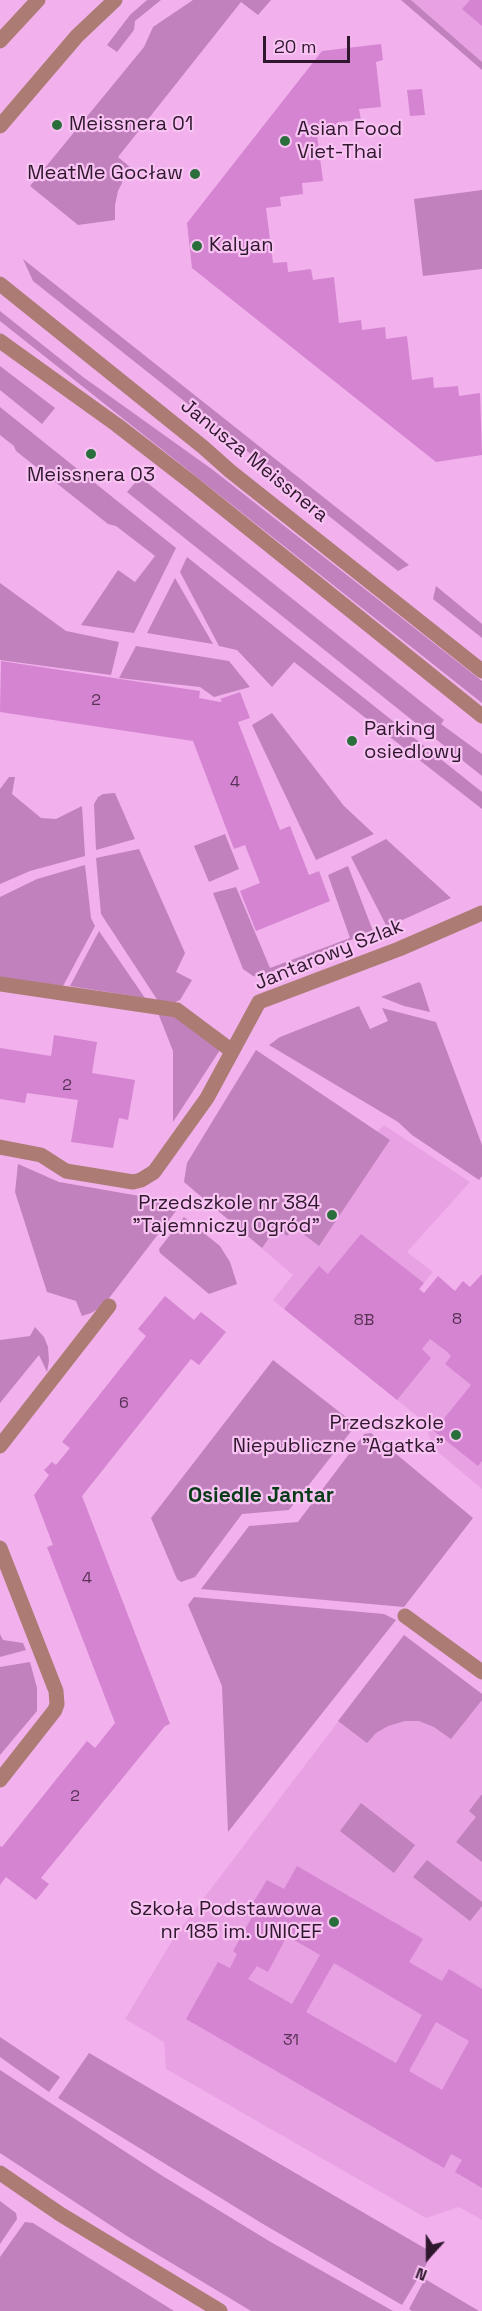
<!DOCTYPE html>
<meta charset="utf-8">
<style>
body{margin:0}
#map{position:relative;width:482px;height:2311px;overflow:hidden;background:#f2b1ed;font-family:"Space Grotesk",sans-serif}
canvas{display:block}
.north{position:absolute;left:398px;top:2227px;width:60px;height:60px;-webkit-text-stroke:4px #f8c3f3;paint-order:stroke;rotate:201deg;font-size:16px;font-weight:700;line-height:24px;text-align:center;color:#2f172e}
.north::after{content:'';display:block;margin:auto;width:21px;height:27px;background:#2f172e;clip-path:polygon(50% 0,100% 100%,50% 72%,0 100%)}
.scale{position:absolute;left:263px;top:36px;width:87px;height:27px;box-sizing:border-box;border:3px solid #2f172e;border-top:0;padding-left:8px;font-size:18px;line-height:21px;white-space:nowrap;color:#2f172e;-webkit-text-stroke:4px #f8c3f3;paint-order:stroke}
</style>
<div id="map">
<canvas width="482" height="2311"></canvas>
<div class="north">N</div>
<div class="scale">20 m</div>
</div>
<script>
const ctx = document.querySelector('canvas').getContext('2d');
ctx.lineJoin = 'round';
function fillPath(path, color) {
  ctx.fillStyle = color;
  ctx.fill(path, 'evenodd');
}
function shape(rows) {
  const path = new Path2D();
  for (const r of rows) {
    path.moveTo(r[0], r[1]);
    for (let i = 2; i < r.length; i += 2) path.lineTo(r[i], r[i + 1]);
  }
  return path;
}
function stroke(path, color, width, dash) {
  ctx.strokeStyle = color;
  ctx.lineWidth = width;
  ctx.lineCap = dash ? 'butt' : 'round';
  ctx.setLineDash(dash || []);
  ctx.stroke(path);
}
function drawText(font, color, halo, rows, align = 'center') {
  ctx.font = font + ' "Space Grotesk",sans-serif';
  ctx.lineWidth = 4.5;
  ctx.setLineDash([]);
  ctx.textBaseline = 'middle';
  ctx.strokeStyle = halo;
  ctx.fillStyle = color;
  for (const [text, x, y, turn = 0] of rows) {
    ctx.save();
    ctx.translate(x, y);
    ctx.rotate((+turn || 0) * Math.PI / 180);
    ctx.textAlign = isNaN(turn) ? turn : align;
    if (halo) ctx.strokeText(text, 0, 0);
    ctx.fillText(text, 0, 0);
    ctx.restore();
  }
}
const built = shape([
 [411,0,482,0,482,62],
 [256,1050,377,1132,384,1125,470,1182,407,1252,433,1272,419,1289,441,1308,422,1332,451,1356,445,1364,471,1385,482,1372,482,1489,432,1447,426,1423,273,1300,293,1275,184,1182,187,1163],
 [404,1635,482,1694,482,2220,459,2207,426,2218,166,2069,164,2042,125,2019,175,1936]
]);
const green = shape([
 [147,0,161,0,135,21,134,30,117,52,107,45,130,15],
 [193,0,271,0,258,15,241,2,118,157,130,167,118,191,115,205,115,220,78,225,30,186,144,47,153,27],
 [401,0,411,0,482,62,482,70],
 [482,190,482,269,423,276,414,199],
 [23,259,409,565,398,571,33,281],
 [0,311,83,377,213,470,482,681,482,703,0,321],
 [0,366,55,408,42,424,0,390],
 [0,407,176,548,134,633,81,625,118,570,135,582,155,556,116,526,108,524,16,451,14,446,0,435],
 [140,477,444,720,441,724,482,754,482,776,127,492],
 [187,557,482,792,482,809,294,662,272,687,237,650,219,646,180,572],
 [175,578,213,644,147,633],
 [0,583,66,631,119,642,111,675,0,660],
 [436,586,482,624,482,638,433,599],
 [136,646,229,661,250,687,214,697,200,687,119,678],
 [272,713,344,806,374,834,316,860,252,725],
 [9,777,15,777,12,794,41,818,56,819,82,806,85,856,30,871,0,884,0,789],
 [115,793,135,839,96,850,94,804,98,797,103,794],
 [225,834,239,869,209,882,194,846],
 [386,839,451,898,387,927,351,857],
 [139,849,185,953,176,972,192,980,180,1000,175,1002,158,1001,101,914,96,858],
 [85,865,91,918,95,926,63,986,0,977,0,897,37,879],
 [348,866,373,931,259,977,253,976,243,969,213,893,236,887,270,968,350,938,328,875],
 [99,931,145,998,70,986],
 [419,982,421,984,430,1012,404,1006,381,997],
 [359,1006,370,1029,388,1021,382,1008,436,1022,482,1145,482,1176,479,1180,412,1135,398,1122,269,1045,280,1037],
 [158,1013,173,1015,220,1050,173,1122,173,1051],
 [256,1050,390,1140,319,1246,294,1227,287,1236,276,1228,262,1248,184,1182,187,1163],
 [18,1164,59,1182,157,1199,176,1211,103,1306,91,1313,82,1316,76,1301,47,1292,15,1192],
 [184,1217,220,1246,230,1262,237,1284,209,1294,160,1253,159,1249],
 [35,1327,44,1337,48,1347,49,1361,47,1372,39,1355,0,1403,0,1340,30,1336],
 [273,1360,356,1425,289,1510,242,1514,195,1577,181,1582,177,1579,151,1518],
 [371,1433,473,1518,404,1607,201,1589,249,1526,298,1522,364,1434],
 [194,1597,384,1614,396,1620,228,1832,222,1686,188,1605],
 [0,1634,3,1640,23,1643,26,1650,0,1657],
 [404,1635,482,1694,482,1700,451,1739,434,1727,419,1721,405,1721,388,1726,376,1733,367,1743,338,1721],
 [30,1662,37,1688,37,1711,0,1755,0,1667],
 [482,1794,482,1862,456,1842,476,1817,469,1811],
 [361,1803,415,1845,394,1873,340,1831],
 [427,1860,482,1902,482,1906,470,1921,413,1877],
 [0,2037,60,2077,49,2092,0,2057],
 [89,2053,433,2253,402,2305,263,2224,58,2098],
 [0,2070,161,2175,269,2241,393,2311,251,2311,130,2238,0,2153],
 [0,2201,16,2213,17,2219,0,2244],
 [25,2222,33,2223,174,2311,0,2311,0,2257],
 [425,2279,479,2311,412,2311,409,2309]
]);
const building = shape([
 [470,0,482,0,482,26,462,9],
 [381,44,383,60,376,62,381,107,359,109,361,120,338,122,339,133,317,135,323,181,302,183,303,194,280,197,281,206,266,208,273,263,287,262,288,272,311,269,313,280,334,277,339,323,361,320,362,330,385,327,386,339,407,336,412,380,433,377,434,388,458,386,459,396,480,393,482,455,436,462,192,268,187,223,322,51],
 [422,89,425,115,410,116,407,90],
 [1,661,200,691,199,698,220,702,222,701,220,699,240,692,250,718,238,722,280,830,290,826,309,875,319,871,330,901,256,931,240,891,260,883,245,845,234,849,193,741,0,712],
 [54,1035,97,1042,92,1073,135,1080,128,1120,119,1118,113,1148,71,1142,78,1100,27,1093,25,1103,0,1099,0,1048,51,1056],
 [361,1234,424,1283,419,1289,424,1293,438,1276,455,1291,463,1281,470,1287,482,1274,482,1461,478,1466,434,1431,471,1385,445,1364,451,1356,447,1352,430,1339,422,1349,431,1358,397,1400,284,1309,319,1266,328,1274],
 [165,1296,194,1320,201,1312,226,1332,199,1365,191,1359,82,1496,170,1724,165,1726,41,1878,49,1884,36,1900,6,1877,0,1885,0,1846,2,1847,87,1741,95,1748,115,1723,47,1547,53,1545,34,1495,49,1475,44,1470,52,1462,56,1465,70,1448,62,1442,146,1336,138,1329],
 [297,1866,423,1939,409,1962,442,1981,449,1969,482,1989,482,2188,455,2172,462,2160,451,2154,444,2168,186,2019,218,1962,230,1968,237,1954,233,1951,252,1917,246,1914,267,1880,284,1889],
 [287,1936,320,1955,292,2004,248,1979,257,1966,268,1972],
 [334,1963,422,2015,396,2063,306,2012],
 [436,2022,469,2041,442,2090,409,2071]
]);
const pedestrian = shape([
 [0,984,177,1010,232,1051],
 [405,1616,482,1672]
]);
const minor = shape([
 [0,1147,41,1155,66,1171,133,1182,141,1180,154,1172,207,1098,259,1002,399,949,482,913],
 [0,1446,109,1306],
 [0,1548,56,1691,57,1704,55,1710,0,1780]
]);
const tertiary = shape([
 [0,41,38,0],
 [0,126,77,36,115,0],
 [0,284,203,447,230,471,482,671],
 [0,341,117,425,192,483,482,716],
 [0,2173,60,2214,220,2311]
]);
const markers = [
 [57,125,6,"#2a6f3b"],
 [285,141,6,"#2a6f3b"],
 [195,174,6,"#2a6f3b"],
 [197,246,6,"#2a6f3b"],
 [91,454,6,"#2a6f3b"],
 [352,741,6,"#2a6f3b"],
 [332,1215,6,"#2a6f3b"],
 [456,1435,6,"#2a6f3b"],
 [334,1922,6,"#2a6f3b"]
];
const numberNames = [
 ["2",96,701],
 ["4",235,783],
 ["2",67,1086],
 ["8",457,1320],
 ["8B",364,1321],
 ["6",124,1404],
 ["4",87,1579],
 ["2",75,1797],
 ["31",291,2041]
];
const poiNames = [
 ["Meissnera 01",69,125],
 ["Asian Food",297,130],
 ["Viet-Thai",297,153],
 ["MeatMe Gocław",183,174,"right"],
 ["Kalyan",209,246],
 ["Meissnera 03",91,476,"center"],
 ["Parking",364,730],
 ["osiedlowy",364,753],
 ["Przedszkole nr 384",320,1204,"right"],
 ["\"Tajemniczy Ogród\"",320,1227,"right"],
 ["Przedszkole",444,1424,"right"],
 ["Niepubliczne \"Agatka\"",444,1447,"right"],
 ["Szkoła Podstawowa",322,1910,"right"],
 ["nr 185 im. UNICEF",322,1933,"right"]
];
const streetNames = [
 ["Janusza Meissnera",254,461,39],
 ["Jantarowy Szlak",329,955,-22]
];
const neighbourhoodNames = [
 ["Osiedle Jantar",261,1496]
];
fillPath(built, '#e8a2e3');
fillPath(green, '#c181bd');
fillPath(building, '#d484d0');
stroke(pedestrian, '#ac7c74', 15);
stroke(minor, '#ac7c74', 15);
stroke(tertiary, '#ac7c74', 15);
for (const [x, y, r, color] of markers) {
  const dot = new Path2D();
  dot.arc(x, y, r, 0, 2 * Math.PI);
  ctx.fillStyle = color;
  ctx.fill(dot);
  stroke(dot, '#f8c3f3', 2);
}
drawText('16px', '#583256', null, numberNames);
drawText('20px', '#2f172e', '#f8c3f3', poiNames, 'left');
drawText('20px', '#2f172e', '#f8c3f3', streetNames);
drawText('bold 21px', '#083b18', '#f8c3f3', neighbourhoodNames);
</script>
